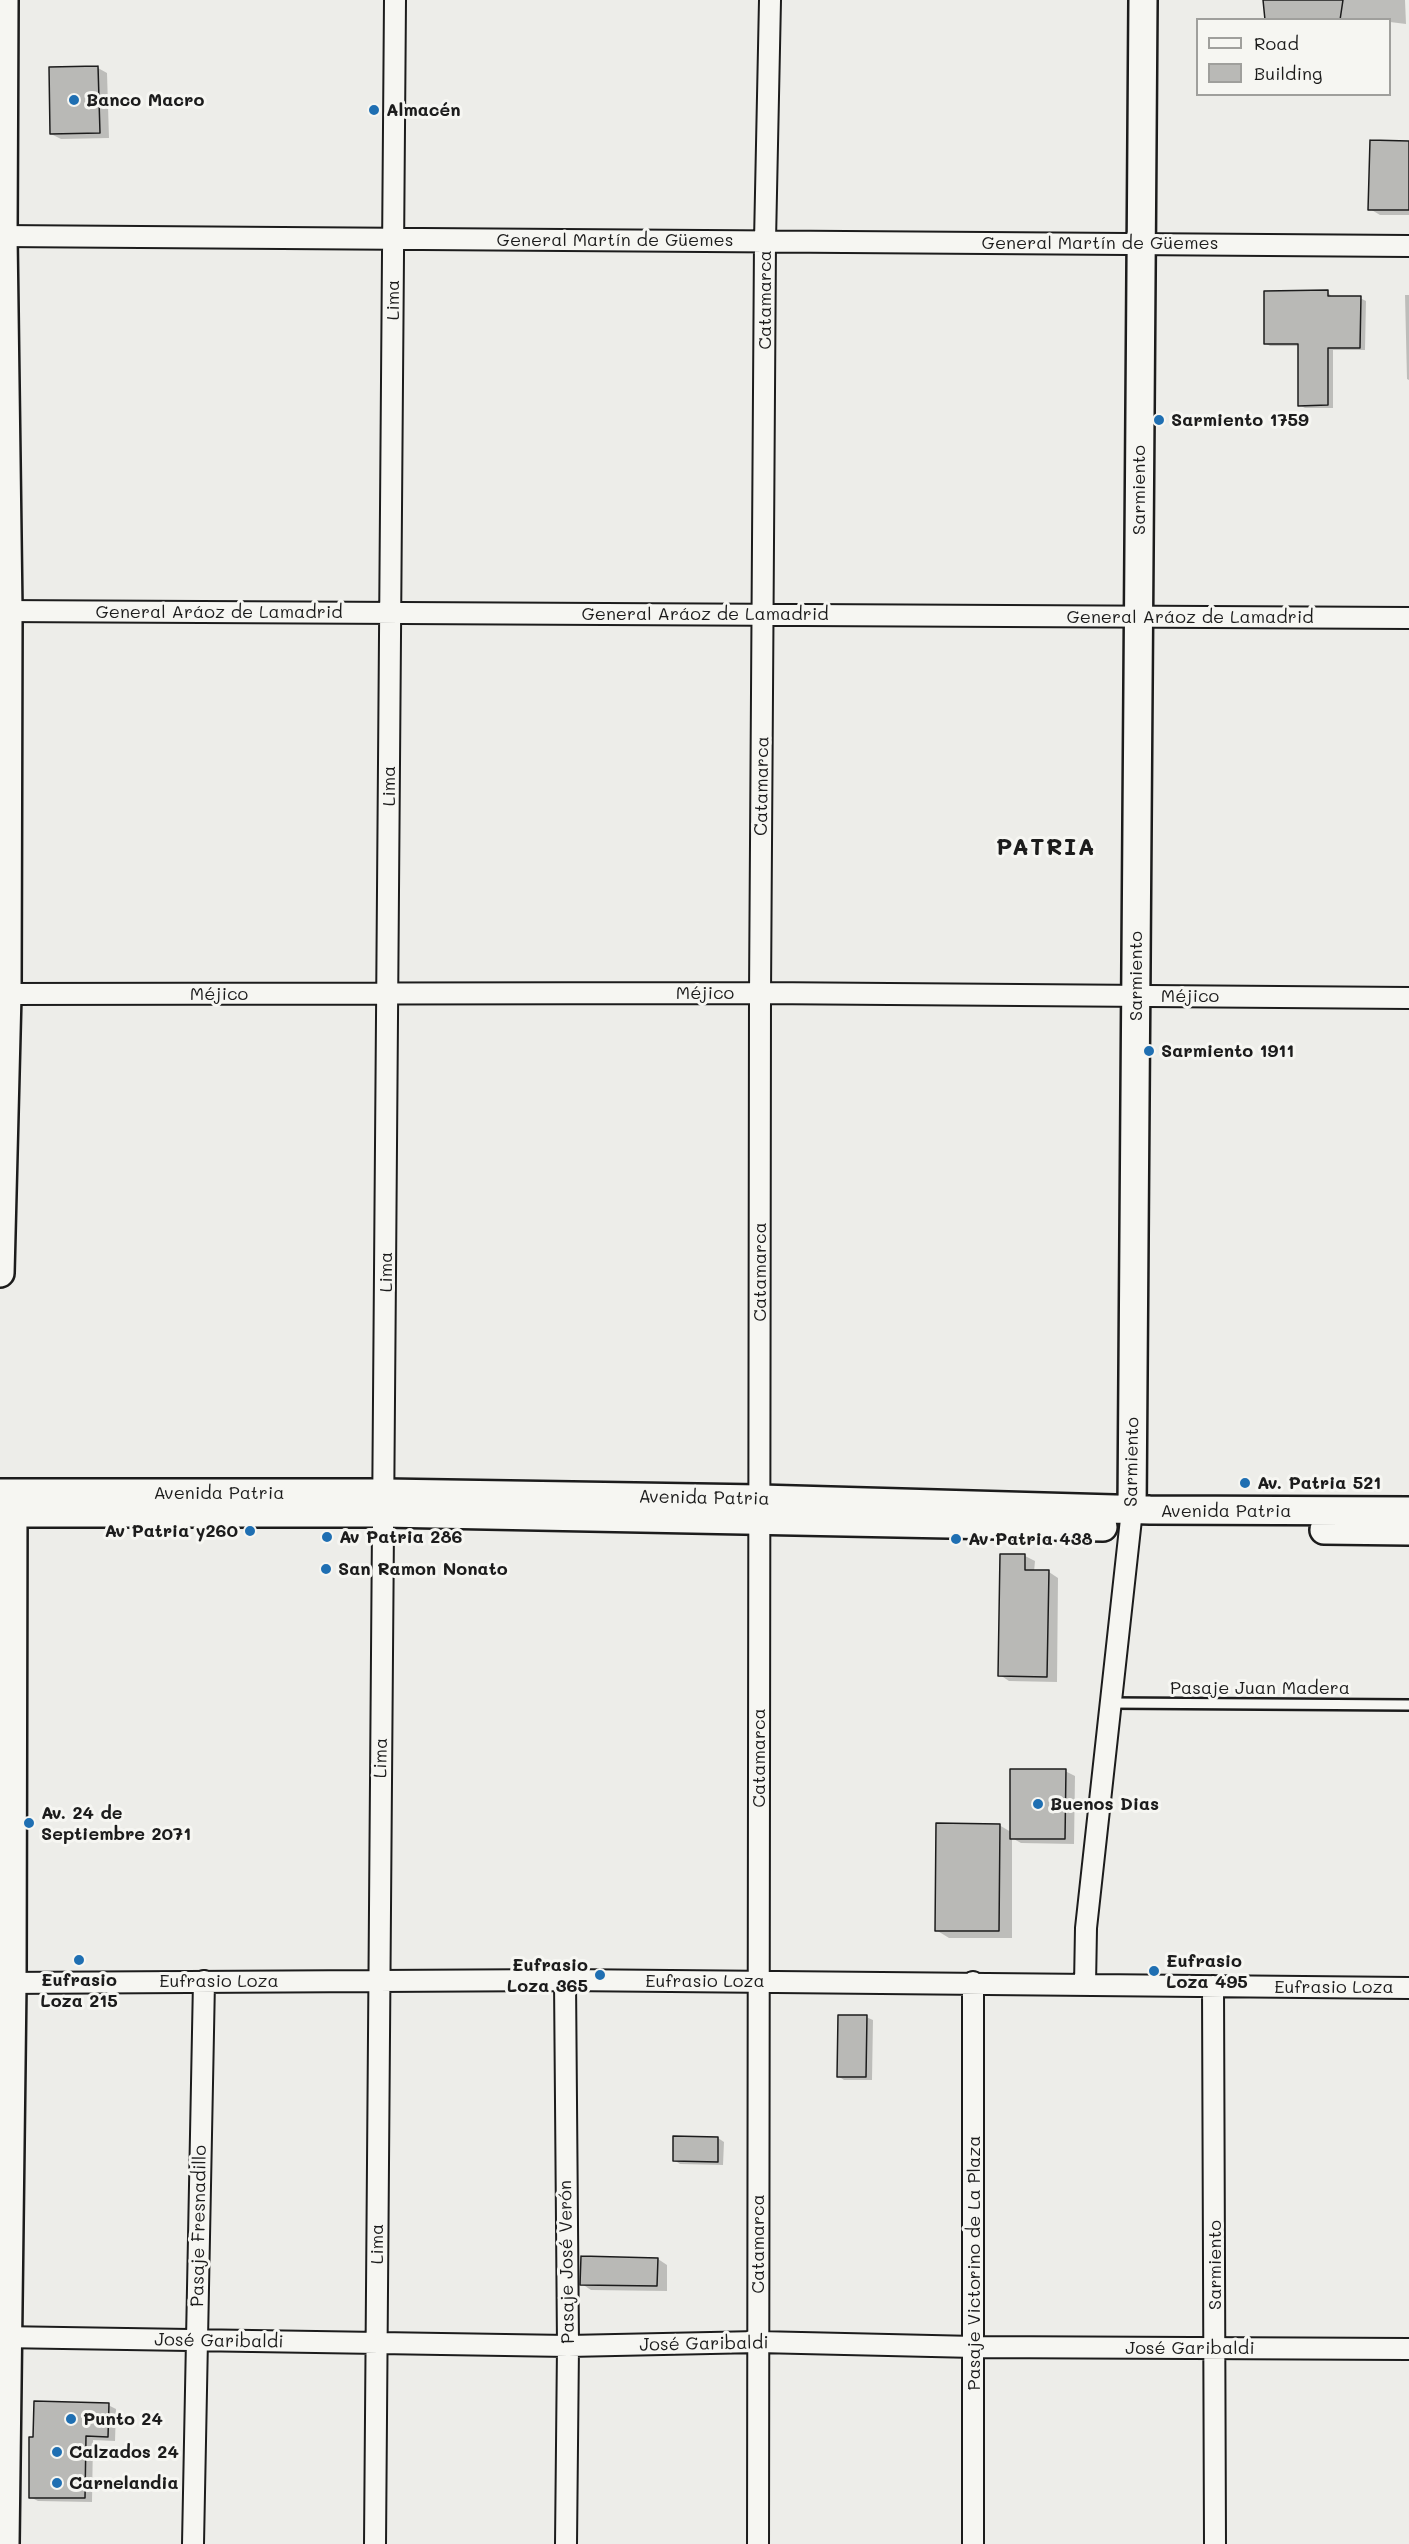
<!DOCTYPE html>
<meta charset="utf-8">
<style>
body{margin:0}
#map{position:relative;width:1409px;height:2544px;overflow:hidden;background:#edede9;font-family:Mali,sans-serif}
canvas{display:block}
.legend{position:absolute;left:1196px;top:18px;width:195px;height:78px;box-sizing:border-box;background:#f6f6f2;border:2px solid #9f9f9c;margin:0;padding:8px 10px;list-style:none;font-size:18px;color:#1c1c1c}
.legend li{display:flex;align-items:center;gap:12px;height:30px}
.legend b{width:30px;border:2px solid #9f9f9c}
</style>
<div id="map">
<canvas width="1409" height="2544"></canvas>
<ul class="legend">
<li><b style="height:8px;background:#f6f6f2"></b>Road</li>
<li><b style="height:16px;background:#b9b9b6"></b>Building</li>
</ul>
</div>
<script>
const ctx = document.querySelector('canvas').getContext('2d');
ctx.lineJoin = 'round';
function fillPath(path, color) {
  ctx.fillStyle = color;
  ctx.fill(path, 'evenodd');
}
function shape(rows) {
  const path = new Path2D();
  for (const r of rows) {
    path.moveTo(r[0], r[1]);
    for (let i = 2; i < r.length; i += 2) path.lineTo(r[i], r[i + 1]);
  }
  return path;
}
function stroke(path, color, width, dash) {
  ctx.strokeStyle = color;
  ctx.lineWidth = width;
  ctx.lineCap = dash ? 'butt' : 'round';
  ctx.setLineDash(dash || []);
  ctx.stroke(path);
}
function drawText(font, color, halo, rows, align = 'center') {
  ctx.font = font + ' Mali,sans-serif';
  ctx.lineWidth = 6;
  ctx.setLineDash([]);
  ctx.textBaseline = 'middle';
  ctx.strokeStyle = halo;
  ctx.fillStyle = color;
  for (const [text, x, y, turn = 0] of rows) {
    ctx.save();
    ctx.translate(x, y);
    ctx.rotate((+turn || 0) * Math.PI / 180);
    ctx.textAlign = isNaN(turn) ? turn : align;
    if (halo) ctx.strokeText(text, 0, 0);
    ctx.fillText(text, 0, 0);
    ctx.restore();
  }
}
const shadow = shape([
 [1265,0,1405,0,1406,24,1390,22,1390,20,1361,18,1266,20],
 [98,68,107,73,109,138,61,139,51,134],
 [1409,143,1409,215,1380,215,1370,209],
 [1327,291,1332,297,1360,298,1366,301,1365,350,1333,350,1333,408,1305,408,1299,405,1299,346,1270,346,1265,343],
 [1405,295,1409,295,1409,380,1407,379],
 [1025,1556,1035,1561,1034,1572,1049,1572,1058,1578,1057,1682,1009,1681,1000,1675],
 [1065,1771,1075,1776,1074,1844,1021,1843,1012,1838,1012,1938,949,1938,936,1930,999,1825,1011,1832],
 [866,2017,873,2020,872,2080,844,2080,838,2076],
 [718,2138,724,2142,723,2165,680,2164,674,2160],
 [658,2259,667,2265,667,2291,591,2290,582,2284],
 [108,2405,116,2409,115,2441,93,2440,92,2502,38,2501,30,2497]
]);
const building = shape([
 [1263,0,1343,0,1340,20,1265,20,1263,0],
 [98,66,100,133,50,134,49,67,98,66],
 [1370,140,1409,141,1409,210,1368,210,1370,140],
 [1328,290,1328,296,1361,296,1360,348,1328,348,1328,405,1298,406,1298,344,1264,344,1264,291,1328,290],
 [1000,1554,1025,1554,1025,1570,1049,1570,1047,1677,998,1676,1000,1554],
 [1010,1769,1066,1769,1065,1839,1010,1839,1010,1769],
 [936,1823,1000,1824,999,1931,935,1931,936,1823],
 [838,2015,867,2015,866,2077,837,2077,838,2015],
 [673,2136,718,2137,718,2162,673,2161,673,2136],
 [581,2256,658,2258,657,2286,580,2285,581,2256],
 [34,2401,109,2403,108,2437,86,2436,85,2498,29,2498,29,2437,33,2437,34,2401]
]);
const lane = shape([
 [1111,1703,1409,1705]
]);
const street = shape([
 [0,236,1409,246],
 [0,611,1409,618],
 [0,994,760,993,1409,998],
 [565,1980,568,2346,566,2544],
 [973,1982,973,2544],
 [0,1983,565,1980,1409,1988],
 [1085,1985,1086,1928,1132,1510],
 [1213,1986,1215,2544],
 [0,2337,568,2346,758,2342,975,2347,1409,2349],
 [193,2544,204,1981],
 [375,2544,395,0],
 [758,2544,760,993,765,241,770,0]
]);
const secondary = shape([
 [0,1273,7,994,8,611,3,236,4,0],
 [0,1493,385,1493,760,1499,1150,1510,1409,1511],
 [1132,1510,1143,0],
 [0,1513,384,1513,1103,1527],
 [1324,1530,1409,1531],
 [5,2544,12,1983,13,1495]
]);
const markers = [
 [74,100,6,"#1f6fb2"],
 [374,110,6,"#1f6fb2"],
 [1159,420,6,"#1f6fb2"],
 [1149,1051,6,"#1f6fb2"],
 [1245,1483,6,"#1f6fb2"],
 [250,1531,6,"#1f6fb2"],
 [327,1537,6,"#1f6fb2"],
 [956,1539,6,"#1f6fb2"],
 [326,1569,6,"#1f6fb2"],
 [1038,1804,6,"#1f6fb2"],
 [29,1823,6,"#1f6fb2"],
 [79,1960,6,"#1f6fb2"],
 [1154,1971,6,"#1f6fb2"],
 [600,1975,6,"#1f6fb2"],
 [71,2419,6,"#1f6fb2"],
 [57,2452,6,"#1f6fb2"],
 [57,2483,6,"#1f6fb2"]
];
const poiNames = [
 ["Banco Macro",86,100],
 ["Almacén",386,110],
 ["Sarmiento 1759",1171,420],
 ["Sarmiento 1911",1161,1051],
 ["Av. Patria 521",1257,1483],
 ["Av Patria y260",238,1531,"right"],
 ["Av Patria 286",339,1537],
 ["Av Patria 438",968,1539],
 ["San Ramon Nonato",338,1569],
 ["Buenos Dias",1050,1804],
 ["Av. 24 de",41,1813],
 ["Septiembre 2071",41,1834],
 ["Eufrasio",1166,1961],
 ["Loza 495",1166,1982],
 ["Eufrasio",588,1965,"right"],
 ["Loza 365",588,1986,"right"],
 ["Eufrasio",79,1980,"center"],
 ["Loza 215",79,2001,"center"],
 ["Punto 24",83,2419],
 ["Calzados 24",69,2452],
 ["Carnelandia",69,2483]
];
const streetNames = [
 ["General Martín de Güemes",615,240],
 ["General Martín de Güemes",1100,243],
 ["Lima",393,300,-90],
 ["Catamarca",765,300,-90],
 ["Sarmiento",1139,490,-90],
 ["General Aráoz de Lamadrid",219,612],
 ["General Aráoz de Lamadrid",705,614],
 ["General Aráoz de Lamadrid",1190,617],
 ["Lima",389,786,-90],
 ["Catamarca",762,786,-89],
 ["Sarmiento",1136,976,-90],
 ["Méjico",705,993],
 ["Méjico",219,994],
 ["Méjico",1190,996],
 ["Lima",386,1272,-90],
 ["Catamarca",760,1272,-90],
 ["Sarmiento",1132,1462,-89],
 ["Avenida Patria",219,1493],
 ["Avenida Patria",704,1498,1],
 ["Avenida Patria",1226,1511],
 ["Pasaje Juan Madera",1260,1688],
 ["Lima",381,1758,-89],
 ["Catamarca",759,1758,-90],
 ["Eufrasio Loza",219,1981],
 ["Eufrasio Loza",705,1981],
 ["Eufrasio Loza",1334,1987],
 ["Pasaje Fresnadillo",199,2226,-89],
 ["Lima",377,2244,-90],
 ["Catamarca",758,2244,-90],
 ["Pasaje José Verón",567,2262,-91],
 ["Pasaje Victorino de La Plaza",974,2263,-90],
 ["Sarmiento",1215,2265,-90],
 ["José Garibaldi",219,2341,1],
 ["José Garibaldi",704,2344,-1],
 ["José Garibaldi",1190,2348]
];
const districtNames = [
 ["PATRIA",1046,848]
];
fillPath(shadow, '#0003');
fillPath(building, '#b9b9b6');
stroke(building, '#1c1c1c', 1.5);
stroke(lane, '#1c1c1c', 14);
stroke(street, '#1c1c1c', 24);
stroke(secondary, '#1c1c1c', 32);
stroke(lane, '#f6f6f2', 9);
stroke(street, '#f6f6f2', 20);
stroke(secondary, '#f6f6f2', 27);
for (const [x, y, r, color] of markers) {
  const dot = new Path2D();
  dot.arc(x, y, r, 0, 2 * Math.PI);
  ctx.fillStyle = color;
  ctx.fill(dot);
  stroke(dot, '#f6f6f2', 2);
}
drawText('bold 18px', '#1c1c1c', '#f6f6f2', poiNames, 'left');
drawText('18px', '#1c1c1c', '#f6f6f2', streetNames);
ctx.letterSpacing = '1.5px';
drawText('bold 24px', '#1c1c1c', '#f6f6f2', districtNames);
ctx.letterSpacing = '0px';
</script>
